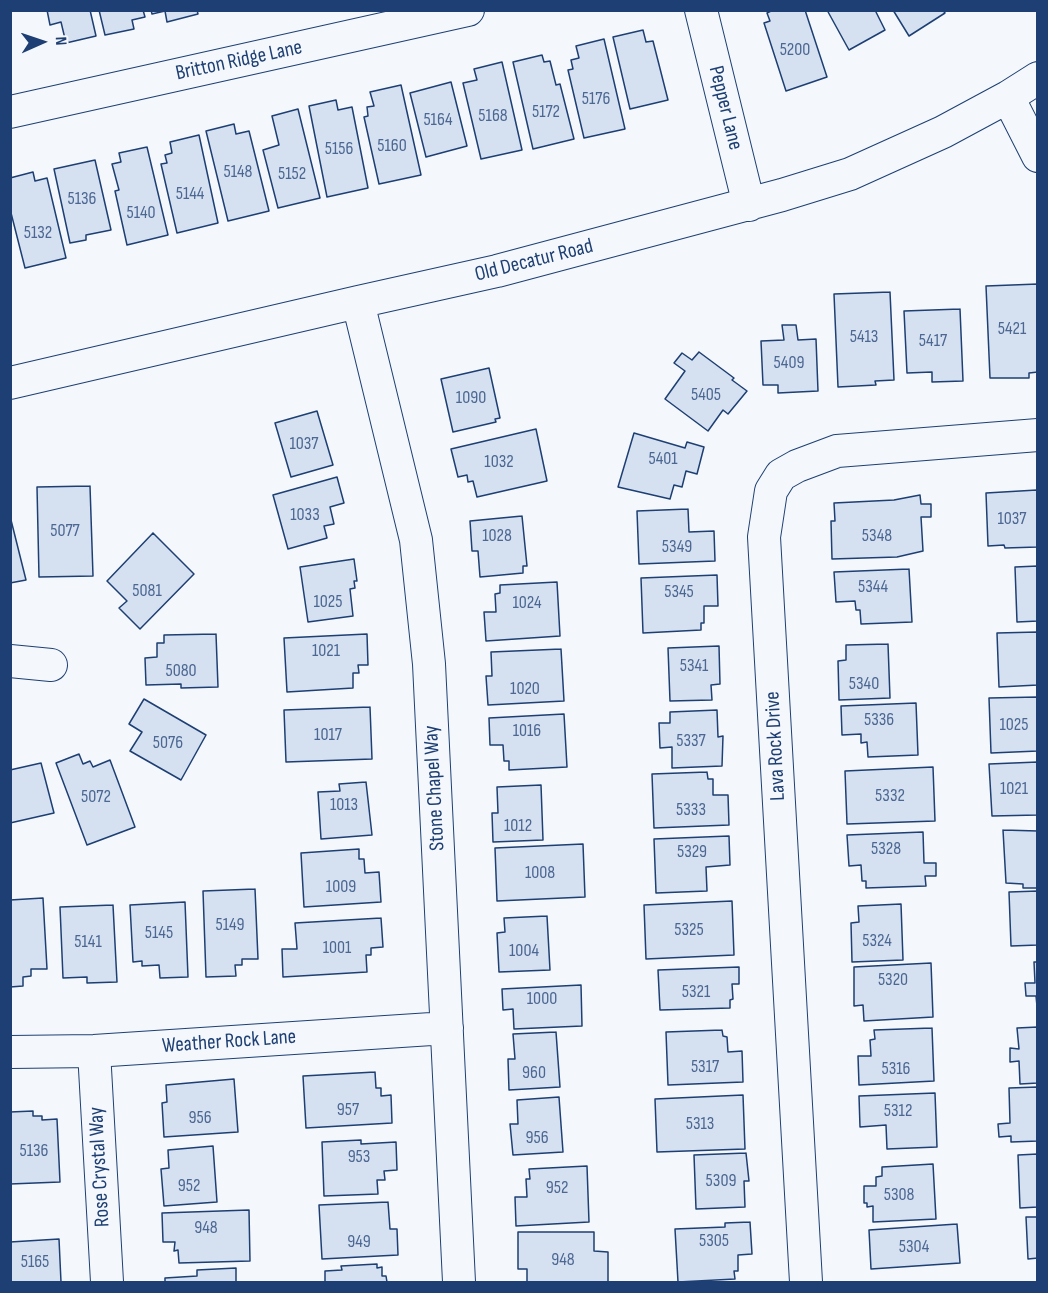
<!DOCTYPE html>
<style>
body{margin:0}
#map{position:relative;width:1048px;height:1293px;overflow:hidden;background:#f4f7fb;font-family:"Sofia Sans Condensed",sans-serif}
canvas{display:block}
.frame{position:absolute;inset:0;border:12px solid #1d3f73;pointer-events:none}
.north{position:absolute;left:12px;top:12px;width:60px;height:60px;-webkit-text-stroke:4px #f4f7fb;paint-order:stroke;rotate:87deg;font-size:16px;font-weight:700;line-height:24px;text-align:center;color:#1d3f73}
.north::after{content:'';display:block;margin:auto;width:21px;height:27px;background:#1d3f73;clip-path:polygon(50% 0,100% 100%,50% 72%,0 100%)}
</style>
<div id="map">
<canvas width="1048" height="1293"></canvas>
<div class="frame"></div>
<div class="north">N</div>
</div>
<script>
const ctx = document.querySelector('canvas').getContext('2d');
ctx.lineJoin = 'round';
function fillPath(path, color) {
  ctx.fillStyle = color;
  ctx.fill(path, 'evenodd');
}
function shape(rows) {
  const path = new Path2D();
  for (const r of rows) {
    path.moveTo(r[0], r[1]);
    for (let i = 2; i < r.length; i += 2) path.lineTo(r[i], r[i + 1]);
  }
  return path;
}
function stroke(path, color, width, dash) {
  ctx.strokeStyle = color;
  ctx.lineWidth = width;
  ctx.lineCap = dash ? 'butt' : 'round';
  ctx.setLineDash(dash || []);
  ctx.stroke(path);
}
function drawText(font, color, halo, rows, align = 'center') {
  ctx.font = font + ' "Sofia Sans Condensed",sans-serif';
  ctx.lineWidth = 4.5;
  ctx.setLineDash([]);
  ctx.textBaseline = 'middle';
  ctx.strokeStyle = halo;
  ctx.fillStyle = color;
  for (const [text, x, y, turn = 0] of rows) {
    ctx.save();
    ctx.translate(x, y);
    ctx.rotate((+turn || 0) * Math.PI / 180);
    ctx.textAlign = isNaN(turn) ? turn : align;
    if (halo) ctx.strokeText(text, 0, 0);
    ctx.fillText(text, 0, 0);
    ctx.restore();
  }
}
const building = shape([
 [47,10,90,10,96,36,66,43,61,22,50,25,47,10],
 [99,10,143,10,145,17,132,20,134,29,105,35,99,10],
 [151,10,197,10,198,14,167,22,165,11,152,14,151,10],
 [773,10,805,10,827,77,786,91,764,23,770,21,767,13,773,10],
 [827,10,875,10,885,30,849,50,827,10],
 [893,10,943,10,945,13,909,36,893,10],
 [643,30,646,42,653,41,668,100,630,109,613,37,643,30],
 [604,39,625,129,584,138,568,70,573,69,571,60,579,58,576,46,604,39],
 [542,55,544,62,550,61,556,85,560,84,574,139,533,149,513,62,542,55],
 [502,62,522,150,481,159,463,83,477,80,474,69,502,62],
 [451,82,467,146,426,157,410,93,451,82],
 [401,85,421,175,379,184,364,117,368,116,367,107,374,106,370,92,401,85],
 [336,100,338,110,352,107,368,188,327,197,309,106,336,100],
 [298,109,320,198,278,208,263,150,279,145,272,116,298,109],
 [234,124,236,134,249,131,269,211,228,221,206,131,234,124],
 [199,135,218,223,177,233,161,164,167,163,165,155,172,153,170,142,199,135],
 [147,147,168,235,127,245,115,191,119,190,112,164,121,162,119,153,147,147],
 [95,160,111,230,86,235,86,240,70,243,54,169,95,160],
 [33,172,35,181,47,178,66,258,25,268,10,209,10,178,33,172],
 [1038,284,1038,372,1029,373,1029,378,990,378,986,286,1038,284],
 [890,292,894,380,875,381,876,385,838,387,834,294,890,292],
 [960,309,963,381,932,382,932,372,907,373,904,311,960,309],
 [782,325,796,325,798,340,816,339,818,391,778,393,778,385,763,385,761,341,784,340,782,325],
 [699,352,734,378,732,380,747,391,728,414,723,410,708,431,665,399,685,371,674,363,682,353,692,360,699,352],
 [489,368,500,418,495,419,496,422,453,432,441,379,489,368],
 [317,411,333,465,291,477,275,423,317,411],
 [536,429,547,481,477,497,473,481,468,482,467,475,458,477,451,449,536,429],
 [634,433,685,448,687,442,704,447,697,474,686,471,682,487,674,485,670,499,618,487,634,433],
 [337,477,344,503,330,507,334,524,324,526,327,538,288,549,273,495,337,477],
 [90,486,93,576,39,577,37,487,90,486],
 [1037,490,1038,547,1005,548,1004,545,988,546,986,493,1037,490],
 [920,495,921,504,931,504,931,517,921,517,923,551,897,557,832,559,831,521,835,521,834,503,894,500,920,495],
 [688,509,689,532,714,531,715,561,639,564,637,511,688,509],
 [10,516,26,580,10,583,10,516],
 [522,516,527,566,523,566,523,573,480,577,478,551,472,551,470,521,522,516],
 [153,533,194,574,140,629,119,608,127,601,107,581,153,533],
 [354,559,357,581,354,581,355,588,350,589,353,616,308,622,300,567,354,559],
 [1038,566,1038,621,1017,622,1015,567,1038,566],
 [909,569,912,622,861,624,860,610,856,610,855,601,836,602,834,572,909,569],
 [717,575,718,606,704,606,704,623,701,623,701,630,643,633,641,578,717,575],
 [557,582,560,636,486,641,484,612,496,612,495,594,500,593,500,585,557,582],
 [1038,632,1038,685,999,687,997,633,1038,632],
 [216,634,218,687,181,688,181,684,146,685,145,658,157,657,157,643,164,643,164,635,216,634],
 [367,634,368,665,358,665,359,673,353,673,353,688,287,692,284,638,367,634],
 [888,644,890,698,839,700,838,661,846,660,846,645,888,644],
 [719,646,720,684,711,685,712,700,670,701,668,648,719,646],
 [561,649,564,701,488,705,486,676,492,676,491,652,561,649],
 [1038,697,1038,751,991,753,989,698,1038,697],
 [144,699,206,735,181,780,130,751,142,732,129,724,144,699],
 [916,703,918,755,868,757,867,742,861,743,861,734,842,735,841,706,916,703],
 [370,707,372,759,286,762,284,710,370,707],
 [717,710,718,737,723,736,722,766,672,768,672,747,660,748,659,723,670,723,670,712,717,710],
 [564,714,567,767,509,770,509,761,504,761,503,745,490,745,489,718,564,714],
 [79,754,83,764,90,761,93,767,110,760,135,827,87,845,56,763,79,754],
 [1038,762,1038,815,992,816,989,764,1038,762],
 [41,763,54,813,10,823,10,770,41,763],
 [933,767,935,821,847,824,845,771,933,767],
 [707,772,708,779,713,779,713,795,728,795,729,825,654,828,652,774,707,772],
 [366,782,372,835,321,839,318,792,340,791,339,784,366,782],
 [541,785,543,840,493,842,492,813,498,813,497,787,541,785],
 [1003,830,1038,831,1038,888,1023,888,1023,884,1006,883,1003,830],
 [923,832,924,863,936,863,936,876,925,876,926,886,866,888,866,881,862,881,861,865,849,866,847,835,923,832],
 [729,836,730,865,706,867,707,891,656,893,654,839,729,836],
 [583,844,585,897,497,901,495,848,583,844],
 [359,849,359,859,364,859,365,873,379,872,381,902,304,907,301,853,359,849],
 [255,889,258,959,242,959,242,965,235,965,236,976,206,977,203,891,255,889],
 [1038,891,1038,945,1011,946,1009,892,1038,891],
 [43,898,47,969,31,969,31,976,23,977,23,986,10,987,10,900,43,898],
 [732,901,734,955,646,959,644,905,732,901],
 [185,902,188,977,160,978,159,965,142,966,142,961,133,962,130,905,185,902],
 [901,904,903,960,852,962,851,923,859,922,858,906,901,904],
 [113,905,117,982,87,983,87,977,63,978,60,907,113,905],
 [547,916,550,970,499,972,497,933,505,932,504,918,547,916],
 [381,918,383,947,371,948,371,955,366,955,367,972,283,977,282,949,297,949,295,923,381,918],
 [1034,962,1038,962,1038,1017,1036,996,1026,996,1025,983,1035,983,1034,962],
 [931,963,933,1017,864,1021,863,1005,854,1006,854,967,931,963],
 [739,967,739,984,732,984,733,999,730,1000,730,1008,660,1010,658,970,739,967],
 [581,985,582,1026,514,1029,513,1009,503,1010,502,989,581,985],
 [1038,1027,1038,1083,1020,1084,1019,1061,1010,1062,1010,1048,1019,1049,1017,1028,1038,1027],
 [932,1028,934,1081,859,1085,858,1056,871,1056,870,1040,875,1039,874,1030,932,1028],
 [722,1030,723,1036,727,1037,728,1052,742,1051,743,1082,668,1085,666,1032,722,1030],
 [556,1032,560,1087,509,1090,508,1059,515,1059,513,1034,556,1032],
 [375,1072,376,1088,381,1088,381,1096,391,1095,392,1123,306,1128,303,1076,375,1072],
 [234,1079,238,1132,164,1137,162,1103,167,1102,166,1085,234,1079],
 [1038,1087,1038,1141,1011,1142,1011,1136,999,1137,998,1124,1010,1123,1009,1088,1038,1087],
 [935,1093,937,1147,887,1149,886,1125,860,1127,859,1096,935,1093],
 [743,1095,745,1149,657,1152,655,1099,743,1095],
 [559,1097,563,1152,513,1155,510,1124,518,1124,517,1100,559,1097],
 [33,1111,33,1116,42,1116,42,1120,57,1119,60,1182,10,1184,10,1112,33,1111],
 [361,1140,361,1144,396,1142,397,1170,384,1171,385,1180,377,1180,378,1194,324,1196,322,1142,361,1140],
 [213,1146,217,1202,164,1206,161,1169,169,1168,168,1150,213,1146],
 [746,1153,749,1181,744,1181,745,1207,696,1209,694,1155,746,1153],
 [1038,1154,1038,1207,1020,1208,1018,1155,1038,1154],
 [933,1164,936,1219,873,1222,873,1206,867,1207,867,1203,864,1203,864,1186,876,1186,876,1177,882,1176,882,1167,933,1164],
 [587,1166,589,1222,516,1226,515,1197,527,1197,526,1179,530,1179,529,1169,587,1166],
 [388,1202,390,1229,397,1229,398,1255,322,1259,319,1205,388,1202],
 [249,1210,250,1261,179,1263,178,1250,174,1251,175,1242,163,1242,162,1213,249,1210],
 [1026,1217,1038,1217,1038,1258,1028,1259,1026,1217],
 [750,1222,752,1254,738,1255,738,1271,734,1271,735,1279,678,1282,675,1229,725,1227,725,1223,750,1222],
 [957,1224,960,1263,871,1269,869,1230,957,1224],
 [518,1232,594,1232,594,1251,608,1252,608,1282,527,1282,527,1269,518,1269,518,1232],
 [59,1239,61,1282,10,1282,10,1242,59,1239],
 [377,1264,377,1268,382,1267,382,1276,386,1276,387,1282,325,1282,325,1271,342,1270,341,1266,377,1264],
 [236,1268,236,1282,165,1282,165,1278,197,1276,197,1270,236,1268]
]);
const minor = shape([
 [701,10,749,205],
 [1008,97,1038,156],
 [10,112,468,10],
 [358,302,416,540,429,664,459,1282],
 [10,383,358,302,497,271,782,195,850,174,943,132,1008,97,1038,78],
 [10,661,51,665],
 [94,1051,107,1282],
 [10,1052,94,1051,447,1028],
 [806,1282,764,537,771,491,781,475,797,466,837,451,1038,435]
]);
const numberNames = [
 ["5200",795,50],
 ["5176",596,99],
 ["5172",546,112],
 ["5168",493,116],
 ["5164",438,120],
 ["5160",392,146],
 ["5156",339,149],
 ["5148",238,172],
 ["5152",292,174],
 ["5144",190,194],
 ["5136",82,199],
 ["5140",141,213],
 ["5132",38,233],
 ["5421",1012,329],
 ["5413",864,337],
 ["5417",933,341],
 ["5409",789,363],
 ["5405",706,395],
 ["1090",471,398],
 ["1037",304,444],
 ["5401",663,459],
 ["1032",499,462],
 ["1033",305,515],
 ["1037",1012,519],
 ["5077",65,531],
 ["1028",497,536],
 ["5348",877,536],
 ["5349",677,547],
 ["5344",873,587],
 ["5081",147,591],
 ["5345",679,592],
 ["1025",328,602],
 ["1024",527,603],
 ["1021",326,651],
 ["5341",694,666],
 ["5080",181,671],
 ["5340",864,684],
 ["1020",525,689],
 ["5336",879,720],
 ["1025",1014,725],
 ["1016",527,731],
 ["1017",328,735],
 ["5337",691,741],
 ["5076",168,743],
 ["1021",1014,789],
 ["5332",890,796],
 ["5072",96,797],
 ["1013",344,805],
 ["5333",691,810],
 ["1012",518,826],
 ["5328",886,849],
 ["5329",692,852],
 ["1008",540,873],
 ["1009",341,887],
 ["5149",230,925],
 ["5325",689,930],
 ["5145",159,933],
 ["5324",877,941],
 ["5141",88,942],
 ["1001",337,948],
 ["1004",524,951],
 ["5320",893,980],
 ["5321",696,992],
 ["1000",542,999],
 ["5317",705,1067],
 ["5316",896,1069],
 ["960",534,1073],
 ["957",348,1110],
 ["5312",898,1111],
 ["956",200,1118],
 ["5313",700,1124],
 ["956",537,1138],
 ["5136",34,1151],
 ["953",359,1157],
 ["5309",721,1181],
 ["952",189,1186],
 ["952",557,1188],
 ["5308",899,1195],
 ["948",206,1228],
 ["5305",714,1241],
 ["949",359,1242],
 ["5304",914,1247],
 ["948",563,1260],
 ["5165",35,1262]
];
const streetNames = [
 ["Britton Ridge Lane",239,61,-12],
 ["Pepper Lane",725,108,76],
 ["Old Decatur Road",534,261,-14],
 ["Lava Rock Drive",776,746,-93],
 ["Stone Chapel Way",435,788,-93],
 ["Weather Rock Lane",229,1042,-4],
 ["Rose Crystal Way",100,1167,-93]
];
fillPath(building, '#d5e0f0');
stroke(building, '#1d3f73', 1.5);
stroke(minor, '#1d3f73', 34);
stroke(minor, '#f4f7fb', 32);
drawText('18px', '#4b6792', null, numberNames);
drawText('21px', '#1d3f73', '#f4f7fb', streetNames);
</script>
